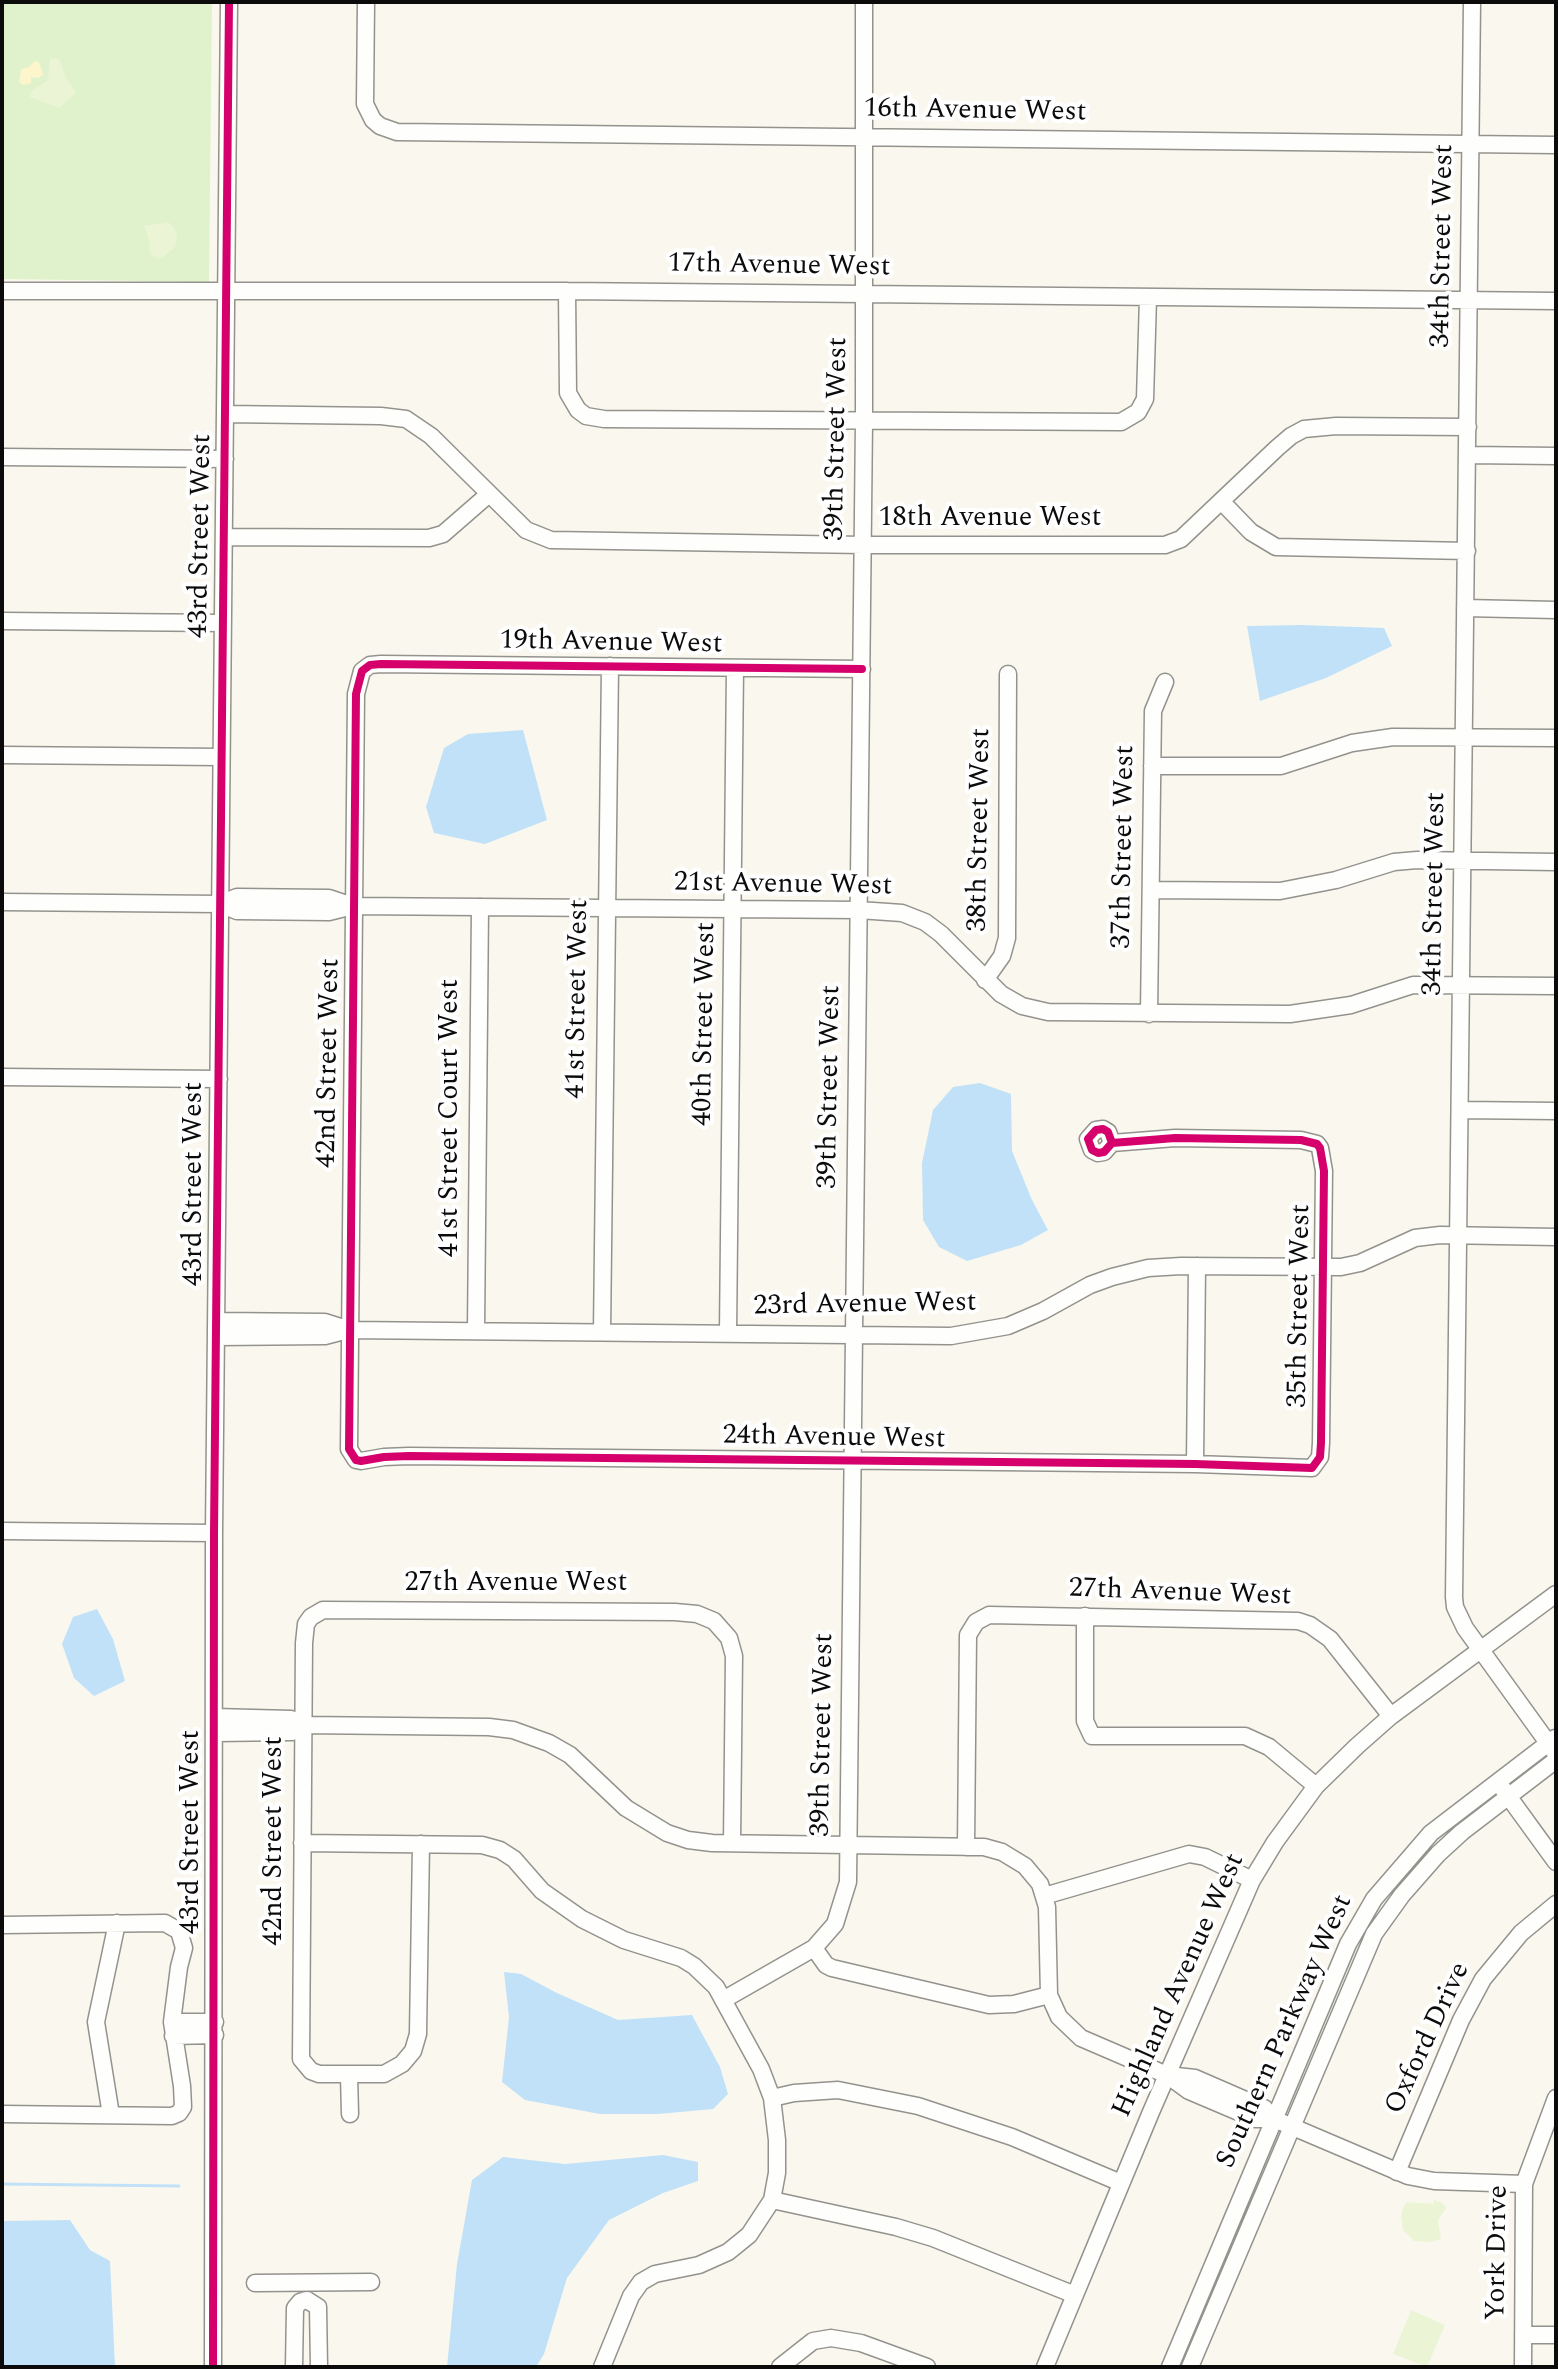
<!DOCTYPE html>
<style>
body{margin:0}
#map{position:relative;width:1558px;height:2369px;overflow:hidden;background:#faf8ee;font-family:Spectral,serif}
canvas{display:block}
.frame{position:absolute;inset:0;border:4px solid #0b0b0b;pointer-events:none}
</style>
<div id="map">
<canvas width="1558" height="2369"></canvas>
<div class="frame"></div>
</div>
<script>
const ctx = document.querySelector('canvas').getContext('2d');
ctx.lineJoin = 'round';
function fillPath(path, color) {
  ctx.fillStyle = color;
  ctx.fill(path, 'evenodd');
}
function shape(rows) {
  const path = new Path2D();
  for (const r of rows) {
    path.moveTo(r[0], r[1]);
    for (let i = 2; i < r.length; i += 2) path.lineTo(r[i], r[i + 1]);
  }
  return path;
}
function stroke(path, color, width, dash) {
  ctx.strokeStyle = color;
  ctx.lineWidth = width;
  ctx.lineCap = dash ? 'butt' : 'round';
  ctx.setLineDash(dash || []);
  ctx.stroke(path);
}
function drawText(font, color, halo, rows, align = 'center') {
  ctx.font = font + ' Spectral,serif';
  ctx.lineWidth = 8;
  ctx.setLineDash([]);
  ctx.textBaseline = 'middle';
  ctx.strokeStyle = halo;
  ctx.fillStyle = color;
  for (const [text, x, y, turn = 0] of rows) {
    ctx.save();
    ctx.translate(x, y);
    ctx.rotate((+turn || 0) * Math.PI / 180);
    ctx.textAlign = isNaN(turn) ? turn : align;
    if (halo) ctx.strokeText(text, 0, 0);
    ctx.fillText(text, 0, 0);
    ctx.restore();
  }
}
const green = shape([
 [2,2,212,2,209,282,2,279]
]);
const sand = shape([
 [35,61,39,62,43,74,39,78,31,77,31,83,23,85,19,82,21,69,29,67]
]);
const pitch = shape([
 [55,58,59,59,65,75,76,93,59,108,30,97,31,92,48,80,50,59],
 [168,222,174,227,177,236,175,247,163,257,158,259,150,254,149,240,144,226],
 [1434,2200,1443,2203,1446,2208,1438,2221,1441,2239,1430,2242,1414,2241,1403,2230,1401,2217,1403,2208,1407,2202,1433,2204],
 [1411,2310,1445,2325,1427,2367,1393,2354]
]);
const water = shape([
 [1302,625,1384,628,1392,646,1326,678,1260,701,1247,626],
 [523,730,547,820,485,844,434,833,426,807,444,748,468,734],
 [980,1083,1011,1094,1012,1151,1032,1200,1048,1230,1021,1245,967,1261,939,1247,923,1220,922,1163,933,1110,953,1087],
 [97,1609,113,1639,125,1681,94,1696,74,1678,62,1644,73,1617],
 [504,1972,521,1974,557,1993,618,2020,692,2015,720,2067,728,2094,713,2109,658,2114,600,2114,525,2100,502,2082,509,2017],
 [663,2155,698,2162,698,2181,663,2193,609,2220,567,2278,544,2354,536,2367,447,2367,457,2264,472,2180,503,2157,565,2164],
 [70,2220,90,2250,110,2261,115,2367,2,2367,2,2221]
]);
const stream = shape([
 [2,2184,179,2186]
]);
const minor = shape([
 [366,2,365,104,373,120,380,126,397,132,1556,145],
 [1472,2,1454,1597,1455,1607,1465,1628,1556,1754],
 [2,291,567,291,1556,301],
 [567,291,568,393,578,410,586,416,604,419,1121,422,1138,412,1145,399,1148,298],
 [225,414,381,416,406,419,431,436,526,530,551,540,863,545,1165,545,1181,539,1277,448,1291,436,1304,429,1336,426,1468,427],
 [1468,455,1556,456],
 [2,457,225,459],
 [1222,502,1251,532,1276,547,1467,551],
 [224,537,429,538,443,534,489,494],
 [1465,608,1556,610],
 [2,621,223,623],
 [862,669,381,664,370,665,362,671,356,694,349,1449,356,1460,361,1461,384,1457,409,1456,1195,1464,1312,1468,1320,1457,1321,1443,1324,1171,1320,1148,1317,1144,1301,1140,1175,1138,1112,1143,1104,1152,1098,1153,1092,1150,1088,1139,1096,1130,1103,1129,1108,1132,1112,1143],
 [2,755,221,757],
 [1152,766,1281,766,1352,743,1393,737,1556,738],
 [1151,890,1280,891,1336,880,1394,862,1417,860,1556,862],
 [2,902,220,904,237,897,329,898,353,906],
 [220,904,237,911,329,912,353,906,859,910,902,913,925,922,941,934,1001,994,1022,1006,1048,1012,1290,1014,1351,1005,1413,985,1556,986],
 [985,980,1002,956,1007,938,1008,674],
 [1149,1014,1153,711,1165,682],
 [2,1077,219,1079],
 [1460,1110,1556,1111],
 [217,1321,325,1322,347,1329],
 [476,1330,480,907],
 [602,1332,610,666],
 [728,1333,735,668],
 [217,1337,325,1336,348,1330,951,1336,1008,1326,1043,1311,1090,1285,1112,1277,1148,1268,1181,1266,1341,1267,1360,1263,1415,1238,1440,1235,1556,1237],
 [1195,1464,1197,1266],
 [2,1531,214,1533],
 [1085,1616,1085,1721,1092,1736,1245,1736,1269,1747,1316,1786],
 [215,1717,291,1719,303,1725,489,1727,513,1730,549,1743,570,1755,626,1808,667,1833,688,1840,712,1843,984,1847,1002,1852,1025,1866,1040,1884,1047,1907,1049,1995,1059,2017,1081,2038,1167,2075,1195,2078,1264,2108,1274,2119,1408,2176,1434,2181,1524,2184],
 [215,1733,292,1732,303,1725],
 [1503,1789,1556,1862],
 [302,1843,482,1845,500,1850,514,1859,542,1891,582,1919,624,1940,681,1958,694,1966,716,1987,761,2069,772,2098,777,2140,777,2173,772,2200,749,2235,728,2252,699,2265,655,2274,641,2282,631,2296,602,2367],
 [421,1844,418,2034,413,2051,402,2064,384,2074,319,2074,311,2071,301,2059,304,1643,306,1624,311,1617,323,1610,675,1612,697,1614,714,1621,729,1638,734,1656,732,1843],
 [966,1847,968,1635,976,1622,989,1615,1298,1621,1310,1625,1330,1639,1391,1716],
 [1044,1896,1189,1854,1205,1857,1252,1880],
 [2,1925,165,1923,179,1931,184,1948,179,1967,172,2022,182,2086,183,2107,179,2113,172,2116,2,2114],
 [814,1948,826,1965,832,1968,989,2005,1014,2004,1049,1995],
 [723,2000,814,1948,835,1924,848,1882,864,421,864,2],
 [172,2022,215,2022],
 [173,2036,215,2035],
 [349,2075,350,2114],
 [1167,2075,1189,2091,1255,2119,1274,2119],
 [772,2098,794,2093,838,2090,918,2106,1012,2137,1121,2183],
 [111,2115,96,2022,117,1923],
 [1397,2172,1461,2020,1483,1979,1521,1933,1556,1904],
 [772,2200,896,2227,933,2238,1075,2295],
 [255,2283,371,2282],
 [1523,2335,1556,2335],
 [213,2367,214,1533,229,2],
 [294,2367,295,2308,300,2302,307,2300,318,2307,319,2367],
 [780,2367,813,2341,831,2338,861,2343,927,2367],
 [1045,2367,1151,2112,1252,1880,1275,1842,1316,1786,1357,1746,1391,1716,1556,1594],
 [1170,2367,1348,1944,1374,1899,1431,1833,1555,1738],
 [1190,2367,1374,1934,1402,1895,1438,1854,1462,1832,1556,1760],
 [1523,2367,1524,2184,1556,2098]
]);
const cycleway = shape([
 [862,669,381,664,370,665,362,671,356,694,349,1449,356,1460,361,1461,384,1457,409,1456,1195,1464,1312,1468,1320,1457,1321,1443,1324,1171,1320,1148,1317,1144,1301,1140,1175,1138,1112,1143,1104,1152,1098,1153,1092,1150,1088,1139,1096,1130,1103,1129,1108,1132,1112,1143],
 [213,2367,214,1533,229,2]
]);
const streetNames = [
 ["16th Avenue West",975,112,1],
 ["34th Street West",1444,246,-89],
 ["17th Avenue West",779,267,1],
 ["39th Street West",838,439,-89],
 ["18th Avenue West",990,520],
 ["43rd Street West",202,536,-89],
 ["19th Avenue West",611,644,1],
 ["38th Street West",981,830,-89],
 ["37th Street West",1125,847,-89],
 ["21st Avenue West",783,886,1],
 ["34th Street West",1436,894,-89],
 ["41st Street West",579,999,-89],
 ["40th Street West",706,1024,-89],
 ["42nd Street West",330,1063,-89],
 ["39th Street West",831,1087,-89],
 ["41st Street Court West",452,1118,-90],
 ["43rd Street West",196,1184,-90],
 ["23rd Avenue West",865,1306,-1],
 ["35th Street West",1301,1306,-89],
 ["24th Avenue West",834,1439,1],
 ["27th Avenue West",516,1585],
 ["27th Avenue West",1180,1594,2],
 ["39th Street West",824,1735,-89],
 ["43rd Street West",193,1832,-90],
 ["42nd Street West",276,1841,-90],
 ["Highland Avenue West",1180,1986,-66],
 ["Southern Parkway West",1286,2032,-66],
 ["Oxford Drive",1429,2039,-65],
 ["York Drive",1499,2253,-89]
];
fillPath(green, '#e0f2cc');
fillPath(sand, '#fdf5cc');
fillPath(pitch, '#ebf5d6');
fillPath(water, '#c1e1f8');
stroke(stream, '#c1e1f8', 3);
stroke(minor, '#93928d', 19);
stroke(minor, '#fefefc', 16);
stroke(cycleway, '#d6006c', 8);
drawText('28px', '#0b0b0b', '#fff', streetNames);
</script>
